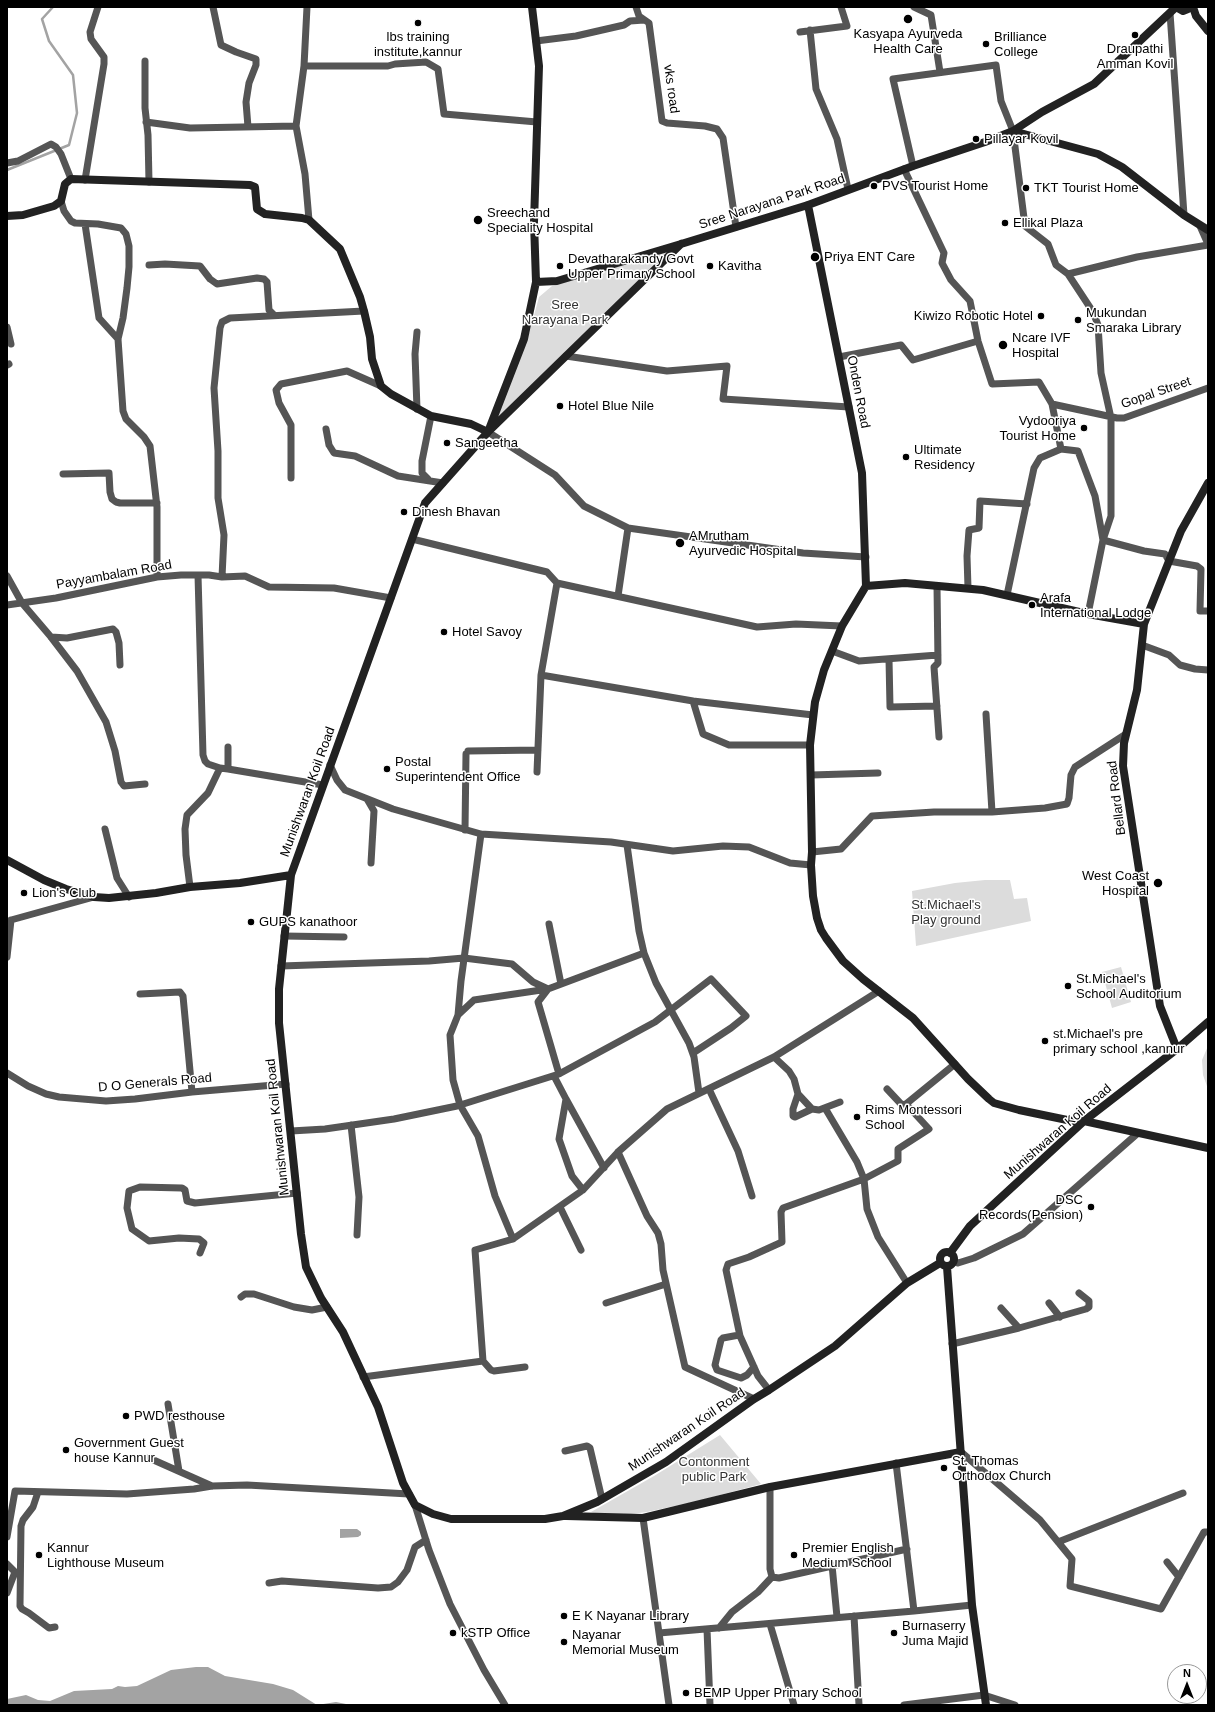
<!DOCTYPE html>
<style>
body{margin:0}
#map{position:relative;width:1215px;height:1712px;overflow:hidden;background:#fff;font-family:Helvetica,sans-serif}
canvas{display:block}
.frame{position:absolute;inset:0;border:8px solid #000;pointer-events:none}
.north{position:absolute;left:1167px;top:1664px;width:40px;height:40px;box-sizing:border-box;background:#fff;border:1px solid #999;border-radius:50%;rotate:0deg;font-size:11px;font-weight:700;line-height:16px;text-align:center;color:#000}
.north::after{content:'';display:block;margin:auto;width:14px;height:18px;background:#000;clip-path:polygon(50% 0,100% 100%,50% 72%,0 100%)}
</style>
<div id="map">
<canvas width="1215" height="1712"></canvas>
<div class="frame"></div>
<div class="north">N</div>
</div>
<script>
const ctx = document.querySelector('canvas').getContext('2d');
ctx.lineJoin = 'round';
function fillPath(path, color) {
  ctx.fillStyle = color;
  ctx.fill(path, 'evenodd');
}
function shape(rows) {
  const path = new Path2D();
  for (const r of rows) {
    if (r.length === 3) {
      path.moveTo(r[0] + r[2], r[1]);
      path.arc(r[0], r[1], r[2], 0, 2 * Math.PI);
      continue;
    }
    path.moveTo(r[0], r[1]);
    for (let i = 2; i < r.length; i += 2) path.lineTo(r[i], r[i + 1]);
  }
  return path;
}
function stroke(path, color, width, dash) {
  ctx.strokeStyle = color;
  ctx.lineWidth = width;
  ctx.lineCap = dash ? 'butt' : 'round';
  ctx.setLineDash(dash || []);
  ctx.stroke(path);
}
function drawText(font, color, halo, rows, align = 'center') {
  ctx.font = font + ' Helvetica,sans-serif';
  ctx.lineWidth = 3;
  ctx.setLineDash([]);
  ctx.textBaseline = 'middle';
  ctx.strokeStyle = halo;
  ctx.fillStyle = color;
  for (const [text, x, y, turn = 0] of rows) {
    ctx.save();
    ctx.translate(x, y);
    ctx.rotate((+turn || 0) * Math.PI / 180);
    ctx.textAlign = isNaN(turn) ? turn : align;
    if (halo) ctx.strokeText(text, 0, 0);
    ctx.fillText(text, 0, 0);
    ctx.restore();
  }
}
const green = shape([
 [673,250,492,426,527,341,539,297,552,286],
 [985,880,1010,880,1014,899,1027,898,1031,921,916,946,912,891,955,883],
 [1121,967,1131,1002,1112,1008,1102,972],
 [1208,1046,1208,1089,1203,1075,1202,1060],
 [720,1435,761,1484,698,1501,647,1512,623,1515,598,1514,591,1512,654,1476]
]);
const water = shape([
 [340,1529,357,1529,361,1532,361,1535,358,1537,340,1538],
 [196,1667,208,1667,225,1676,273,1684,293,1690,317,1705,336,1702,351,1705,7,1705,7,1699,26,1695,38,1700,50,1701,74,1691,112,1689,118,1686,125,1687,137,1686,171,1670]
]);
const stream = shape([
 [7,170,69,145,77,113,73,75,49,41,42,19,53,7]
]);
const street = shape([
 [213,7,221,45,236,52,256,59,256,65,249,83,246,102,248,127],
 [636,7,639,16,649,23,662,121,667,123,705,126,717,129,723,138,736,227],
 [914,7,931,15,940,72],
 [1170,13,1184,215],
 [810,30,816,89,837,139,848,189],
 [800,32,847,26,841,7],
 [536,41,576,36,624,25,630,21,644,20],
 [145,61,145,108,148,135,149,182],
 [304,66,307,7],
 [146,122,190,128,296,126],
 [7,163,18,161,51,144,56,147,61,154,71,179],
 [913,166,893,79,996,65,1001,101,1013,131,1025,226,1048,244,1056,265,1068,274,1093,312,1098,325,1101,373,1111,418,1111,516,1103,540,1144,551,1165,554,1169,561,1197,566,1201,569,1200,611,1208,611],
 [904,169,944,253,942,263,951,280,970,301,978,341,992,384,1039,382,1052,404,1117,418,1124,418,1208,388],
 [85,180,104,64,104,57,91,39,90,32,98,7],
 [61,201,64,211,71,221,75,223,98,224,121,228,126,234,129,246,129,267,127,288,123,318,118,339,123,411,126,419,144,437,150,446,157,507,157,577],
 [309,220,305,174,296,126,304,66,388,66,395,64,426,62,438,69,444,114,537,122],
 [85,224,99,318,118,339],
 [1200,226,1208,244],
 [149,265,165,264,200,266,210,279,217,284,257,278,264,279,267,282,269,310,274,315],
 [1068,274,1137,257,1208,245],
 [7,327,11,344],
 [417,332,415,354,417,409],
 [566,356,667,371,727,366,723,399,849,407],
 [839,357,901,345,913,360,978,341],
 [7,365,9,364],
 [326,429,329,445,334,453,355,456,398,476,443,483],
 [488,432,555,475,584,506,628,528,803,553,866,557],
 [1061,449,1078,451,1095,496,1103,540,1088,614],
 [63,474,109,473,110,492,112,499,116,502,120,503,157,503],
 [291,478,291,425,279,403,276,390,281,384,347,371,381,386],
 [428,479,422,473,422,461,431,416],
 [412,539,547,572,557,583],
 [198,575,203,755,205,761,208,764,220,768],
 [7,576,22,603,51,637,77,671,106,722,115,751,121,782,124,786,145,784],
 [222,577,224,535,218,498,218,451,214,388,220,328,222,322,230,318,364,311],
 [937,586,938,663,934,667,939,737],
 [968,588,967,556,969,530,979,528,980,501,1027,504],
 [1007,595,1034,468,1040,458,1061,449,1052,404],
 [618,596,628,528],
 [7,605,56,598,157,577,181,575,209,575,222,577,245,576,269,587,334,588,391,598],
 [51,637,67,638,113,629,116,632,119,643,120,665],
 [1142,645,1169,655,1180,665,1195,669,1208,670],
 [832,651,859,661,938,655],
 [889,659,890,707,937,706],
 [693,701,813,715],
 [986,714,992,812],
 [810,745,729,745,703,734,693,701,541,675,557,583,757,627,796,624,842,626],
 [468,751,538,750],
 [330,765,337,780,345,790,393,809,481,834,611,842,673,851,723,846,749,847,790,863,811,865],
 [228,769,323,785],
 [537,772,541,675],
 [811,775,878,773],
 [367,799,374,811,371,863],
 [105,829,117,878,129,897],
 [465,830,466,754],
 [481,834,461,981,458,1015,450,1035,453,1080,460,1105,478,1136,495,1196,513,1239,583,1190],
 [812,852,841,849,872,816,934,812,992,812,1045,808,1067,804,1069,798,1071,775,1075,767,1126,734],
 [190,887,186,855,185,829,187,815,208,793,220,768,228,769,228,747],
 [11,920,94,897],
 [549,924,561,984],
 [284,936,344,937],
 [644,953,656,983,689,1043,694,1057,699,1093],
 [7,957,11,920],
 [281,966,429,961,464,958,512,964,533,982,548,989],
 [140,994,180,992,183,996,192,1092],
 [458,1015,474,1000,548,989],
 [774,1057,789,1071,794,1079,798,1094,812,1109],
 [7,1073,28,1086,46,1094,59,1097,106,1101,135,1099,192,1092,286,1084],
 [559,1074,538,1002,548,989,644,953,639,931,627,845],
 [554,1076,566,1099,559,1139,572,1176,583,1190,618,1152,667,1109,774,1057,879,991],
 [709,1089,738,1151,752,1196],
 [798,1094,793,1109,793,1116,795,1117,812,1109,819,1110,840,1102],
 [566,1099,604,1168],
 [906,1104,955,1064],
 [825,1108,857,1162,864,1179,867,1209,878,1237,907,1283],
 [351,1125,359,1197,357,1235],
 [291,1131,325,1129,394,1119,457,1106,559,1074,655,1022,711,979,746,1016,731,1028,693,1053],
 [618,1152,647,1216,658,1233,661,1244,663,1270,685,1367,754,1399],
 [560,1207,581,1250],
 [200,1253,204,1243,199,1239,179,1238,149,1241,132,1229,127,1208,129,1191,140,1187,182,1188,185,1190,187,1201,195,1203,297,1193],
 [954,1261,958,1263,974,1258,1023,1234,1138,1133],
 [241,1297,245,1294,254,1294,294,1307,312,1310,327,1307],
 [606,1303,666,1284],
 [1049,1303,1060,1317],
 [1001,1308,1019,1328],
 [739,1335,723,1338,721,1340,715,1365,717,1370,741,1378,747,1375,754,1367],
 [952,1344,1019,1328,1086,1309,1089,1307,1089,1301,1079,1293],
 [483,1361,491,1370,494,1371,525,1367],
 [363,1377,483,1361,475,1250,513,1239],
 [769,1390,758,1376,740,1336,726,1270,728,1264,749,1257,782,1242,781,1212,783,1208,864,1179,898,1161,898,1149,929,1129,906,1104,902,1105,887,1089],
 [168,1404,179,1471],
 [565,1451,587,1446,590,1448,602,1499],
 [961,1452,1040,1520,1072,1559,1070,1586,1161,1609,1204,1532,1208,1532],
 [149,1458,212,1486],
 [770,1487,770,1569,772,1577],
 [38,1492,33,1507,23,1520,21,1526,20,1606,22,1609,29,1613,49,1628,55,1627],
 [415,1505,429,1550,450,1604,484,1670,505,1705],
 [643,1518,669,1705],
 [7,1537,15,1491,127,1494,194,1489,212,1486,247,1485,409,1494],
 [1058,1542,1183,1493],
 [1167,1562,1179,1577],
 [7,1564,15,1572,7,1593],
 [832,1565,837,1617],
 [772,1577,779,1578,907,1549],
 [269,1583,282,1581,378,1588,391,1587,398,1582,407,1570,415,1547,426,1540],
 [914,1611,972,1605],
 [854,1616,859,1705],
 [770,1624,794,1705],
 [719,1628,732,1612,758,1592,772,1577],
 [707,1629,710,1705],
 [659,1633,914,1611,896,1463],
 [904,1705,984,1695,1015,1705]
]);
const secondary = shape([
 [1176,7,1183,11,1188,9,1190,7],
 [1193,7,1196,16,1208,31],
 [1013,131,1098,154,1122,167,1184,215,1208,230],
 [808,205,862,473,866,586],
 [7,216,23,215,54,206,61,201,65,184,71,179,250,185,255,187,257,209,265,214,302,218,309,220,340,249,360,297,364,311,370,337,372,359,381,386,391,394,431,416,471,424,488,432,524,339,536,282,534,222,539,66,532,7],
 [681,244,488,432,425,503,291,875,279,989,279,1023,301,1234,306,1267,321,1298,343,1332,378,1407,403,1483,415,1505,433,1514,451,1519,545,1519,563,1516,597,1502,666,1462,754,1399,769,1390,835,1346,907,1283,940,1263],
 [536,282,557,281,681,244,808,205,913,166,985,142,1013,131,1042,112,1094,84,1176,7],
 [866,586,842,626,824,670,815,702,810,745,812,852,811,865,813,896,817,918,821,930,826,938,843,961,863,979,913,1018,968,1079,989,1099,994,1103,1019,1110,1072,1121,1084,1121,1208,1148],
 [866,586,905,583,983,590,1088,614,1144,624],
 [7,860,44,880,66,889,94,897,109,898,156,893,190,887,240,883,291,875],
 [1177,1049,1160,1006,1123,766,1124,743,1137,690,1144,624,1181,531,1208,483],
 [947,1259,7],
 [950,1253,970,1226,1084,1121,1177,1049,1208,1022],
 [947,1267,972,1605,986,1705],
 [566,1516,643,1518,770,1487,961,1452]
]);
const markers = [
 [908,19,5,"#000"],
 [418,23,4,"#000"],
 [1135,35,4,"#000"],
 [986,44,4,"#000"],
 [976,139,4,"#000"],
 [874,186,4,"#000"],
 [1026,188,4,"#000"],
 [478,220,5,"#000"],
 [1005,223,4,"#000"],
 [815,257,5,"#000"],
 [560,266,4,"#000"],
 [710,266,4,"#000"],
 [1041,316,4,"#000"],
 [1078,320,4,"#000"],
 [1003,345,5,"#000"],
 [560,406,4,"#000"],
 [1084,428,4,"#000"],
 [447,443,4,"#000"],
 [906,457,4,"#000"],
 [404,512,4,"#000"],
 [680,543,5,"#000"],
 [1032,605,4,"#000"],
 [444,632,4,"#000"],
 [387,769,4,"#000"],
 [1158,883,5,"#000"],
 [24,893,4,"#000"],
 [251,922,4,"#000"],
 [1068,986,4,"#000"],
 [1045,1041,4,"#000"],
 [857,1117,4,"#000"],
 [1091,1207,4,"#000"],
 [126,1416,4,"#000"],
 [66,1450,4,"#000"],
 [944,1468,4,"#000"],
 [39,1555,4,"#000"],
 [794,1555,4,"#000"],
 [564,1616,4,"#000"],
 [453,1633,4,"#000"],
 [894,1633,4,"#000"],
 [564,1642,4,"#000"],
 [686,1693,4,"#000"]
];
const poiNames = [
 ["Kasyapa Ayurveda",908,34,"center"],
 ["Health Care",908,49,"center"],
 ["lbs training",418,37,"center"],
 ["institute,kannur",418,52,"center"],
 ["Brilliance",994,37],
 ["College",994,52],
 ["Draupathi",1135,49,"center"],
 ["Amman Kovil",1135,64,"center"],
 ["Pillayar Kovil",984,139],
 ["PVS Tourist Home",882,186],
 ["TKT Tourist Home",1034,188],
 ["Sreechand",487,213],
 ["Speciality Hospital",487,228],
 ["Ellikal Plaza",1013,223],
 ["Priya ENT Care",824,257],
 ["Devatharakandy Govt",568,259],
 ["Upper Primary School",568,274],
 ["Kavitha",718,266],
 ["Mukundan",1086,313],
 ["Smaraka Library",1086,328],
 ["Kiwizo Robotic Hotel",1033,316,"right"],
 ["Ncare IVF",1012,338],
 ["Hospital",1012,353],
 ["Hotel Blue Nile",568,406],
 ["Vydooriya",1076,421,"right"],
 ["Tourist Home",1076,436,"right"],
 ["Sangeetha",455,443],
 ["Ultimate",914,450],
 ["Residency",914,465],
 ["Dinesh Bhavan",412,512],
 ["AMrutham",689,536],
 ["Ayurvedic Hospital",689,551],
 ["Arafa",1040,598],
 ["International Lodge",1040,613],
 ["Hotel Savoy",452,632],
 ["Postal",395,762],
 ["Superintendent Office",395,777],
 ["West Coast",1149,876,"right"],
 ["Hospital",1149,891,"right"],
 ["Lion's Club",32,893],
 ["GUPS kanathoor",259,922],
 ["St.Michael's",1076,979],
 ["School Auditorium",1076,994],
 ["st.Michael's pre",1053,1034],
 ["primary school ,kannur",1053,1049],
 ["Rims Montessori",865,1110],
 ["School",865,1125],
 ["DSC",1083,1200,"right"],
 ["Records(Pension)",1083,1215,"right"],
 ["PWD resthouse",134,1416],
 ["Government Guest",74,1443],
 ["house Kannur",74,1458],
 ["St. Thomas",952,1461],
 ["Orthodox Church",952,1476],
 ["Kannur",47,1548],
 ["Lighthouse Museum",47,1563],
 ["Premier English",802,1548],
 ["Medium School",802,1563],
 ["E K Nayanar Library",572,1616],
 ["Burnaserry",902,1626],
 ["Juma Majid",902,1641],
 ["kSTP Office",461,1633],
 ["Nayanar",572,1635],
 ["Memorial Museum",572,1650],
 ["BEMP Upper Primary School",694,1693]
];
const streetNames = [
 ["vks road",671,89,82],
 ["Sree Narayana Park Road",772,202,-18],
 ["Onden Road",858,392,79],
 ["Gopal Street",1156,393,-19],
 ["Payyambalam Road",114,575,-10],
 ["Munishwaran Koil Road",308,792,-70],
 ["Bellard Road",1117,798,-97],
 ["D O Generals Road",155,1083,-5],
 ["Munishwaran Koil Road",278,1127,-96],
 ["Munishwaran Koil Road",1058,1132,-41],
 ["Munishwaran Koil Road",687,1430,-34]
];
const parkNames = [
 ["Sree",565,305],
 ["Narayana Park",565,320],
 ["St.Michael's",946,905],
 ["Play ground",946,920],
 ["Contonment",714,1462],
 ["public Park",714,1477]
];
fillPath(green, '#dcdcdc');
fillPath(water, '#a3a3a3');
stroke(stream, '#a3a3a3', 2.5);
stroke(street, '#555', 7);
stroke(secondary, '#222', 8);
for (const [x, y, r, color] of markers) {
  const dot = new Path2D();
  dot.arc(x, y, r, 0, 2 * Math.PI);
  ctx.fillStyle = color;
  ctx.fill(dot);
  stroke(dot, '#fff', 1.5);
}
drawText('13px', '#000', '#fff', poiNames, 'left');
drawText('13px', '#000', '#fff', streetNames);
drawText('13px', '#333', '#fff', parkNames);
</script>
